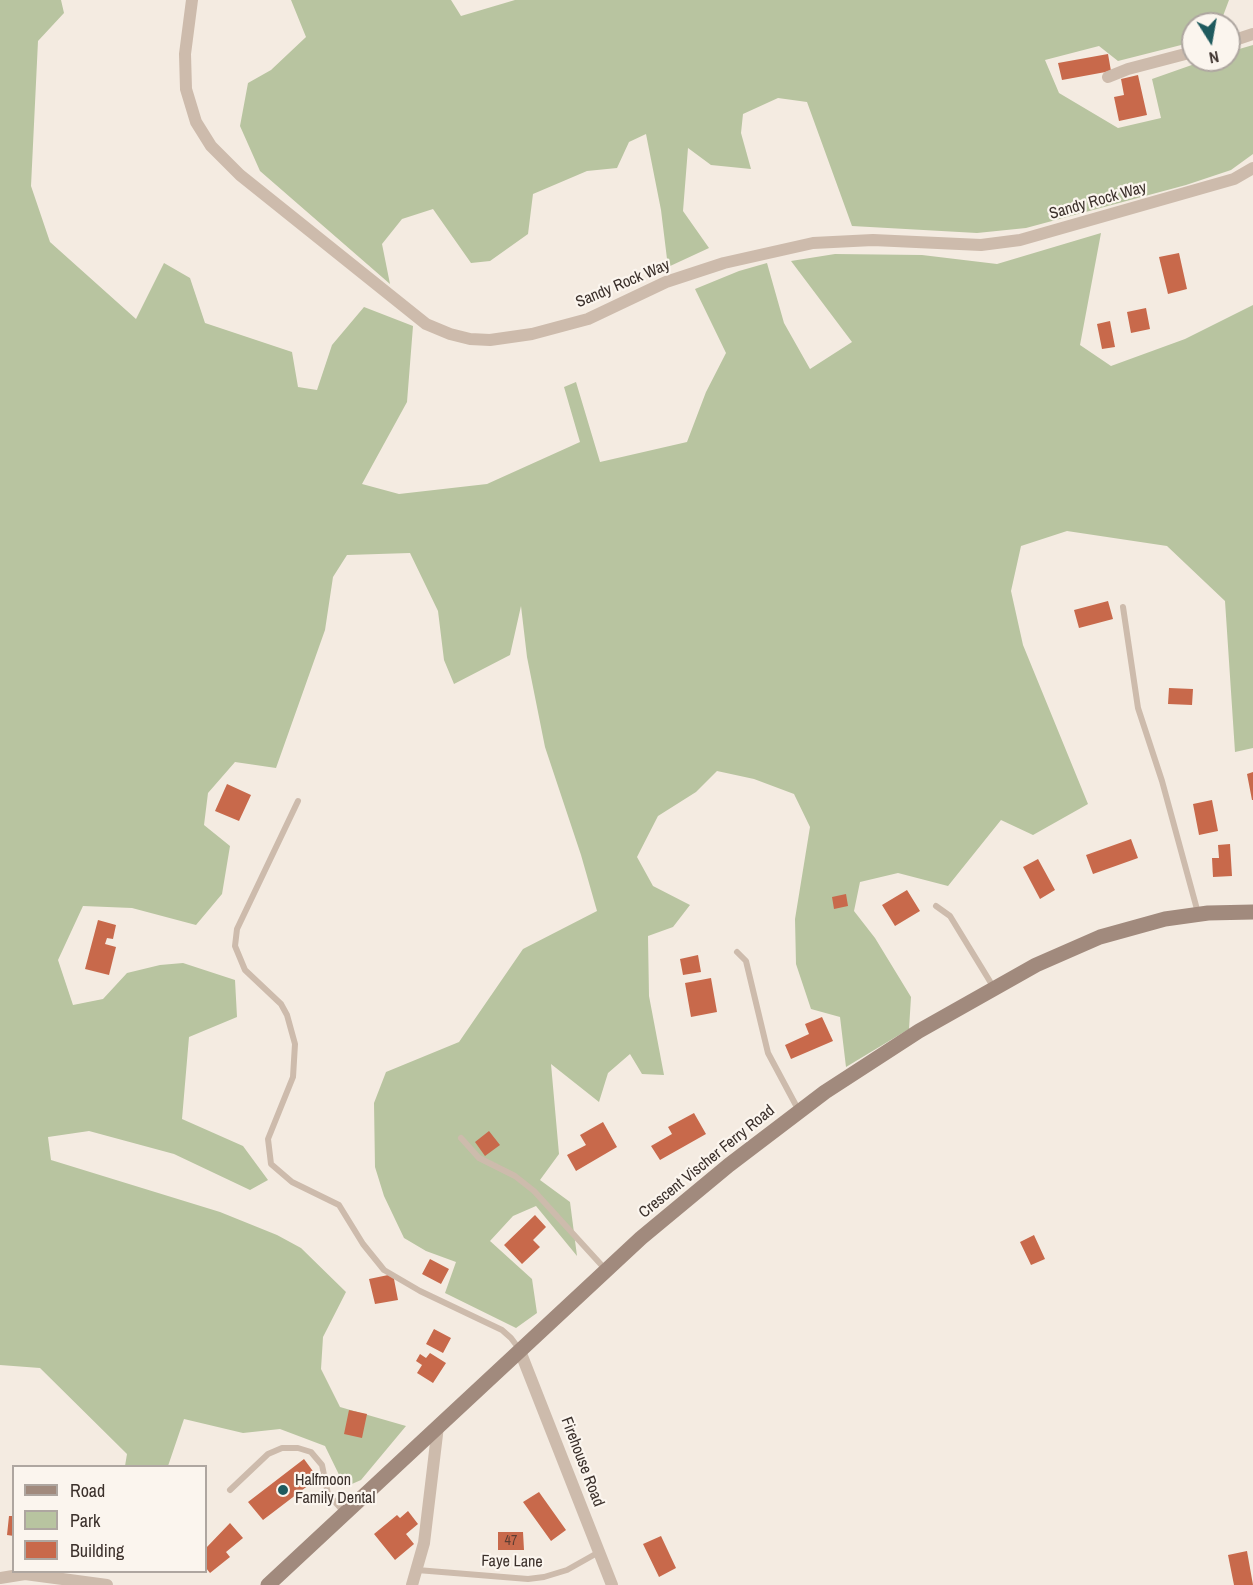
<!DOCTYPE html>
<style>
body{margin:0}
#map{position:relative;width:1253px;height:1585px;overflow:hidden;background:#f4ebe1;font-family:"Archivo Narrow",sans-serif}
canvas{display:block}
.legend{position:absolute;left:12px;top:1465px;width:195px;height:108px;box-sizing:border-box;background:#fbf5ee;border:2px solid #aea6a0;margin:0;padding:8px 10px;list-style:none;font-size:18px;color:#3b302b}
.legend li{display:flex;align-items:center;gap:12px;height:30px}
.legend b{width:30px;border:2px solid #aea6a0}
.north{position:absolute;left:1181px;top:12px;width:60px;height:60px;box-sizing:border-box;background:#fbf5ee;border:2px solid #aea6a0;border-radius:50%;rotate:169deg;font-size:16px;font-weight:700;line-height:24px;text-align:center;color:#3b302b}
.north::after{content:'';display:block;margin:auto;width:21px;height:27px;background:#1f5a5e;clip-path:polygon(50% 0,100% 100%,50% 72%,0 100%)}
</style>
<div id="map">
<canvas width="1253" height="1585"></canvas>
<ul class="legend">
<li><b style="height:8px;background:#a18a7d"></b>Road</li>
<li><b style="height:16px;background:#b8c4a0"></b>Park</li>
<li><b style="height:16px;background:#c8694b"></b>Building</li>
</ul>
<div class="north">N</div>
</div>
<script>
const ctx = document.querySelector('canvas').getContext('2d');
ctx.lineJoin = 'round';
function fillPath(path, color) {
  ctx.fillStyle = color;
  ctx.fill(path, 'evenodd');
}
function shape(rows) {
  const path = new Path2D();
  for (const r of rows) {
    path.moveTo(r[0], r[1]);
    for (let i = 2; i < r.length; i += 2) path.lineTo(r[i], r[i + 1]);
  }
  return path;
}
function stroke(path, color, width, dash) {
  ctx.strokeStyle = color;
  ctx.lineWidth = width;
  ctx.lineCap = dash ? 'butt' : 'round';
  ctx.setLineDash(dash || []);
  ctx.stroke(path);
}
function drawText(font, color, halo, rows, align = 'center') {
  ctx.font = font + ' "Archivo Narrow",sans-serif';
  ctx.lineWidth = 4.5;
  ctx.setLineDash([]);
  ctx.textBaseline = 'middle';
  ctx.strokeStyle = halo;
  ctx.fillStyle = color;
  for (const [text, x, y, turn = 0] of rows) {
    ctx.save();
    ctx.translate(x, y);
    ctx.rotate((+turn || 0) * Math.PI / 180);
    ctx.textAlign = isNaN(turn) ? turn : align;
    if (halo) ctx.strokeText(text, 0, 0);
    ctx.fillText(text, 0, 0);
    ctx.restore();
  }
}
const green = shape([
 [0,0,61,0,64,13,38,41,31,186,50,242,136,319,164,263,190,278,205,323,292,352,298,387,317,390,332,345,364,307,413,326,407,402,362,484,399,494,487,484,580,442,564,387,576,382,600,462,687,442,706,392,726,353,695,289,739,271,767,263,784,323,810,369,852,342,791,261,835,254,922,255,997,264,1101,233,1080,345,1111,366,1185,339,1253,305,1253,748,1235,752,1225,601,1167,546,1067,531,1021,546,1011,591,1023,645,1088,804,1033,835,1001,820,948,886,898,873,860,882,854,911,875,938,911,997,909,1029,846,1067,840,1017,811,1009,796,964,795,919,810,827,794,794,754,779,717,771,696,792,658,816,637,857,653,886,690,905,673,927,648,936,649,996,664,1075,642,1074,630,1054,608,1073,599,1102,551,1064,559,1154,540,1180,570,1202,577,1256,536,1206,513,1216,490,1241,532,1279,537,1313,516,1328,445,1293,456,1262,426,1251,404,1238,384,1196,375,1167,374,1103,386,1072,459,1042,523,949,597,911,581,855,545,747,527,657,521,606,510,655,454,684,444,660,438,611,410,553,347,555,333,577,325,630,276,768,235,762,208,793,204,825,230,846,222,894,196,925,132,908,83,906,58,960,73,1005,103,999,127,973,160,965,183,963,235,980,237,1017,189,1037,182,1119,243,1146,268,1180,250,1190,174,1154,89,1131,48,1137,51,1160,220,1212,277,1235,301,1248,346,1292,323,1337,321,1369,340,1407,406,1426,361,1480,345,1487,325,1446,280,1429,243,1433,184,1419,168,1466,125,1466,127,1454,40,1368,0,1365],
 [291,0,451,0,461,16,515,0,1229,0,1220,24,1193,24,1193,42,1118,61,1099,46,1045,60,1059,93,1118,128,1161,118,1152,79,1206,60,1229,60,1229,52,1253,45,1253,154,1231,170,1186,185,1026,228,977,233,852,226,807,102,778,98,743,114,741,133,751,169,711,165,688,148,683,211,709,248,668,267,661,210,646,134,629,142,617,168,587,171,533,194,528,234,490,261,471,263,433,209,402,219,382,244,390,284,260,171,240,126,248,83,271,70,306,37]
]);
const building = shape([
 [1108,54,1111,71,1062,80,1058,63],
 [1138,75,1147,115,1119,121,1114,97,1124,95,1121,79],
 [1179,253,1187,289,1168,294,1159,257],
 [1146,308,1150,329,1131,333,1127,312],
 [1110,321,1115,347,1102,349,1097,324],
 [1108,601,1113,619,1079,628,1074,610],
 [1169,688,1193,689,1192,705,1168,704],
 [1253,772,1253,800,1252,800,1247,774],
 [227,784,251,795,239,821,215,811],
 [1212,800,1218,831,1199,835,1193,804],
 [1131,839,1138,858,1093,874,1086,855],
 [1230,844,1232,876,1213,877,1212,858,1219,858,1218,845],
 [1038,859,1055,890,1040,899,1023,867],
 [907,890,920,911,895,926,882,905],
 [846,894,848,906,834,909,832,897],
 [98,920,116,925,113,939,107,938,105,944,116,947,109,975,85,969],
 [698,955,701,972,683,975,680,959],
 [711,978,717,1012,691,1017,685,983],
 [822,1017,833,1041,791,1059,785,1045,809,1034,805,1024],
 [694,1113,706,1134,660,1160,651,1146,672,1134,668,1127],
 [603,1122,617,1147,576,1171,567,1155,586,1145,580,1135],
 [489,1131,500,1145,485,1156,475,1142],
 [535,1215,546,1227,533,1240,540,1247,522,1264,504,1245],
 [1034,1235,1045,1259,1031,1265,1020,1242],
 [430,1259,449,1269,441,1284,422,1274],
 [393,1274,398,1300,375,1304,369,1279],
 [434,1329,451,1338,443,1353,426,1344],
 [430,1353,446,1363,433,1383,417,1373,422,1365,416,1361,420,1354,426,1358],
 [349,1410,367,1414,362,1438,344,1434],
 [304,1459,318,1478,263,1520,248,1502],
 [539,1492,566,1530,551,1541,523,1502],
 [408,1511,418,1524,406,1534,414,1544,395,1560,374,1534,397,1515,400,1518],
 [9,1516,14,1516,14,1536,7,1535],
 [230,1523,243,1538,226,1552,230,1557,210,1573,206,1568,206,1548],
 [498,1532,523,1532,524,1550,498,1550],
 [661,1536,676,1568,659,1577,643,1544],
 [1247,1551,1253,1585,1234,1585,1228,1555]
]);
const lane = shape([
 [1123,607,1138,708,1162,781,1198,913],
 [298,801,237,929,235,946,245,970,281,1004,287,1015,295,1044,293,1077,268,1139,271,1164,292,1182,339,1205,363,1244,384,1270,420,1291,502,1330,511,1338,520,1350],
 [936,906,950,916,994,988],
 [737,952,746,961,768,1053,799,1111],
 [461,1138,479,1158,515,1176,534,1191,606,1270],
 [230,1490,268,1454,282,1448,298,1448,311,1452,322,1465,328,1494,344,1512],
 [417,1570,528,1579,544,1577,567,1570,599,1552]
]);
const street = shape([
 [192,0,185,54,186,89,196,122,211,146,240,175,426,324,450,334,470,339,490,340,532,334,588,319,666,282,724,263,813,243,873,240,981,245,1020,240,1234,179,1253,168],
 [1229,42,1253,34],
 [1108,77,1128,69,1193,52],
 [520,1351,612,1585],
 [0,1578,25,1574,107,1585],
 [412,1585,424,1543,438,1426]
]);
const secondary = shape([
 [268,1585,641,1238,729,1165,825,1092,919,1031,1036,965,1100,937,1165,919,1208,913,1253,912]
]);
const markers = [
 [283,1490,6,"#1f5a5e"]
];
const numberNames = [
 ["47",511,1541]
];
const streetNames = [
 ["Sandy Rock Way",1098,201,-16],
 ["Sandy Rock Way",623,284,-23],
 ["Crescent Vischer Ferry Road",707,1162,-39],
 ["Firehouse Road",582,1462,69],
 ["Faye Lane",512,1562,1]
];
const poiNames = [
 ["Halfmoon",295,1481],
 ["Family Dental",295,1499]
];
fillPath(green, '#b8c4a0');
fillPath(building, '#c8694b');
stroke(lane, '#cdbbac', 6);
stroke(street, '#cdbbac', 12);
stroke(secondary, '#a18a7d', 15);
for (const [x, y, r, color] of markers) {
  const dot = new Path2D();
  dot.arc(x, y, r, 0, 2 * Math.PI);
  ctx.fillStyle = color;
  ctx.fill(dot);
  stroke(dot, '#fbf5ee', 2);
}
drawText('14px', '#5e3e33', null, numberNames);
drawText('16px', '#3b302b', '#fbf5ee', streetNames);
drawText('16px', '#3b302b', '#fbf5ee', poiNames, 'left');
</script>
